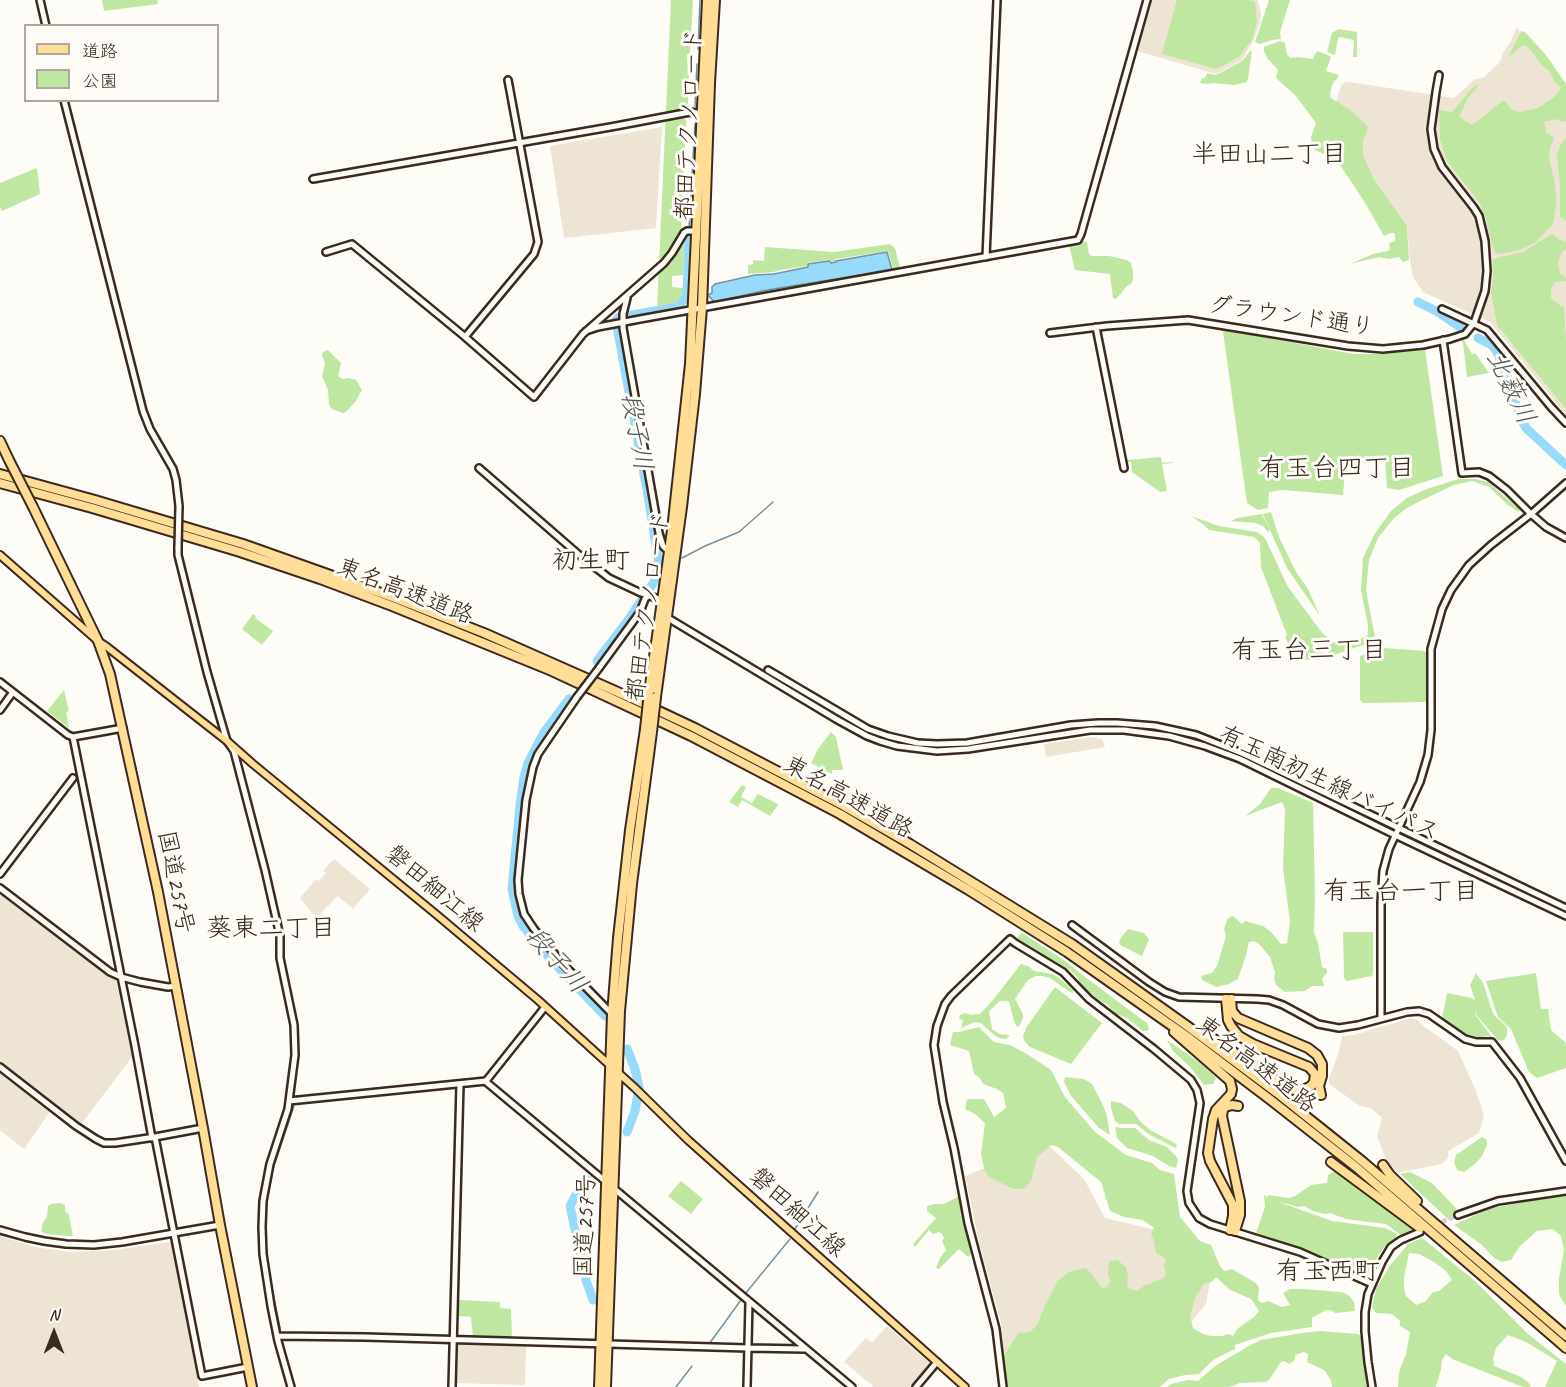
<!DOCTYPE html>
<meta charset="utf-8">
<style>
body{margin:0}
#map{position:relative;width:1566px;height:1387px;overflow:hidden;background:#fdfcf7;font-family:Caveat,"Klee One",sans-serif}
canvas{display:block}
.legend{position:absolute;left:24px;top:24px;width:195px;height:78px;box-sizing:border-box;background:#fdfcf7;border:2px solid #afa8a0;margin:0;padding:8px 10px;list-style:none;font-size:18px;color:#3b2a1e}
.legend li{display:flex;align-items:center;gap:12px;height:30px}
.legend b{width:30px;border:2px solid #afa8a0}
.north{position:absolute;left:24px;top:1303px;width:60px;height:60px;-webkit-text-stroke:4px #fdfcf7;paint-order:stroke;rotate:0deg;font-size:16px;font-weight:700;line-height:24px;text-align:center;color:#3b2a1e}
.north::after{content:'';display:block;margin:auto;width:21px;height:27px;background:#3b2a1e;clip-path:polygon(50% 0,100% 100%,50% 72%,0 100%)}
</style>
<div id="map">
<canvas width="1566" height="1387"></canvas>
<ul class="legend">
<li><b style="height:8px;background:#ffdd96"></b>道路</li>
<li><b style="height:16px;background:#c0e7a2"></b>公園</li>
</ul>
<div class="north">N</div>
</div>
<script>
const ctx = document.querySelector('canvas').getContext('2d');
ctx.lineJoin = 'round';
function fillPath(path, color) {
  ctx.fillStyle = color;
  ctx.fill(path, 'evenodd');
}
function shape(rows) {
  const path = new Path2D();
  for (const r of rows) {
    path.moveTo(r[0], r[1]);
    for (let i = 2; i < r.length; i += 2) path.lineTo(r[i], r[i + 1]);
  }
  return path;
}
function stroke(path, color, width, dash) {
  ctx.strokeStyle = color;
  ctx.lineWidth = width;
  ctx.lineCap = dash ? 'butt' : 'round';
  ctx.setLineDash(dash || []);
  ctx.stroke(path);
}
function drawText(font, color, halo, rows, align = 'center') {
  ctx.font = font + ' Caveat,"Klee One",sans-serif';
  ctx.lineWidth = 6;
  ctx.setLineDash([]);
  ctx.textBaseline = 'middle';
  ctx.strokeStyle = halo;
  ctx.fillStyle = color;
  for (const [text, x, y, turn = 0] of rows) {
    ctx.save();
    ctx.translate(x, y);
    ctx.rotate((+turn || 0) * Math.PI / 180);
    ctx.textAlign = isNaN(turn) ? turn : align;
    if (halo) ctx.strokeText(text, 0, 0);
    ctx.fillText(text, 0, 0);
    ctx.restore();
  }
}
const built = shape([
 [1150,0,1258,0,1261,14,1260,23,1254,39,1242,60,1216,74,1137,51],
 [1517,27,1521,35,1566,86,1566,415,1490,322,1423,292,1413,277,1410,261,1407,224,1375,181,1363,155,1363,140,1368,130,1367,125,1349,109,1336,102,1341,86,1344,83,1349,82,1454,98,1475,79,1483,78,1500,62,1503,53,1511,41],
 [662,127,656,228,564,238,550,146],
 [1092,737,1102,739,1105,747,1046,757,1044,744],
 [334,859,370,889,353,909,338,896,316,918,300,898,316,879,319,881,326,873,323,871],
 [0,893,116,980,132,1057,79,1127,0,1065],
 [1411,1018,1418,1020,1421,1024,1458,1051,1476,1091,1484,1115,1479,1133,1448,1151,1448,1158,1442,1164,1397,1173,1386,1159,1377,1136,1382,1118,1371,1108,1360,1106,1332,1086,1329,1084,1329,1079,1339,1051,1342,1036,1354,1035],
 [0,1071,51,1110,24,1149,0,1130],
 [1046,1143,1084,1179,1105,1218,1164,1232,1213,1265,1206,1304,1166,1352,1008,1379,1004,1354,1001,1323,980,1246,965,1176],
 [0,1236,35,1247,70,1252,113,1250,171,1242,199,1387,0,1387],
 [887,1326,932,1365,915,1387,874,1387,844,1362,866,1338,872,1343],
 [458,1343,526,1345,525,1385,457,1383]
]);
const green = shape([
 [102,0,157,0,158,4,104,11],
 [671,0,693,0,690,52,687,55,687,62,689,65,688,106,682,116,686,121,681,230,684,247,683,275,672,276,672,287,683,288,683,295,676,305,657,308],
 [1177,0,1249,0,1255,2,1257,23,1252,40,1239,57,1216,69,1162,54],
 [1269,0,1290,0,1280,32,1281,39,1272,40,1260,44,1255,42],
 [1339,29,1357,32,1357,57,1353,57,1354,40,1340,37,1338,38,1335,55,1327,52,1332,33],
 [1521,31,1525,32,1546,55,1566,84,1566,121,1561,122,1557,119,1544,122,1546,132,1554,138,1550,148,1549,159,1554,179,1556,194,1556,206,1553,224,1536,242,1522,249,1512,252,1496,254,1493,247,1485,216,1479,202,1447,161,1440,140,1439,110,1452,112,1472,88,1477,85,1479,85,1468,98,1459,117,1472,125,1504,100,1512,110,1520,112,1538,108,1554,97,1561,89,1560,87,1555,82,1549,71,1542,65,1527,46,1523,45,1508,58],
 [1280,41,1285,43,1287,54,1290,58,1298,57,1313,59,1317,51,1326,54,1331,57,1326,71,1339,75,1336,80,1333,82,1334,83,1332,85,1330,93,1331,98,1349,109,1367,125,1368,130,1363,140,1363,155,1375,181,1407,225,1409,260,1403,262,1399,257,1389,259,1379,257,1350,264,1373,254,1388,251,1390,248,1389,243,1395,241,1395,235,1394,233,1391,233,1384,236,1364,201,1340,165,1326,155,1315,150,1312,146,1311,137,1316,123,1296,96,1276,78,1278,70,1267,58,1264,51,1264,47],
 [1250,51,1252,51,1251,58,1248,78,1247,82,1234,85,1213,83,1207,84,1200,83,1202,78,1205,78,1207,73,1216,75,1242,61],
 [1566,138,1566,221,1560,217,1560,185,1557,155,1561,144],
 [37,168,40,194,2,211,0,207,0,183],
 [1552,234,1563,242,1566,240,1566,248,1561,253,1558,264,1560,274,1566,278,1566,281,1555,282,1551,289,1551,298,1561,306,1564,307,1566,342,1566,409,1497,325,1491,292,1493,281,1493,260,1496,258,1523,252],
 [1082,241,1087,242,1089,254,1091,256,1109,256,1127,260,1131,263,1133,271,1133,280,1131,284,1127,286,1117,298,1114,299,1113,298,1110,274,1075,270,1069,245,1080,243],
 [890,244,895,248,900,268,893,269,888,251,836,259,835,261,831,262,829,260,807,263,807,266,781,270,773,272,748,274,748,265,753,264,753,260,764,261,765,247,834,252],
 [1225,330,1354,354,1381,354,1425,349,1443,476,1399,490,1387,488,1385,460,1366,463,1346,460,1343,495,1282,490,1269,492,1268,508,1258,510,1247,503,1223,332],
 [1462,337,1472,354,1476,354,1489,373,1467,377,1463,343,1460,339],
 [328,350,341,363,338,376,343,379,349,378,356,380,362,390,355,402,346,412,343,413,332,409,329,405,328,390,322,376,325,363,322,355,323,352],
 [1161,457,1162,463,1173,462,1173,463,1162,464,1167,491,1160,492,1132,472,1131,462,1128,462,1128,460],
 [1458,479,1475,479,1488,482,1520,510,1519,512,1508,505,1489,487,1472,481,1454,485,1416,503,1404,510,1393,519,1378,538,1369,560,1366,591,1375,637,1369,643,1328,657,1327,650,1331,642,1352,643,1368,635,1368,625,1361,591,1363,558,1374,535,1386,518,1391,511,1407,498,1424,490],
 [1271,512,1279,537,1296,572,1308,589,1320,616,1287,568,1270,530,1268,532,1263,526,1255,523,1231,521,1237,518,1262,514,1270,530,1263,514],
 [1191,516,1219,526,1257,532,1265,538,1288,587,1323,634,1329,638,1323,657,1320,657,1320,659,1301,660,1295,658,1285,637,1287,635,1282,622,1261,567,1260,543,1254,537,1209,530,1203,524],
 [253,614,256,616,255,618,273,631,262,645,242,629],
 [1385,648,1424,651,1427,653,1427,700,1425,702,1363,703,1360,700,1360,656],
 [64,690,69,711,66,712,69,728,47,711],
 [831,732,836,737,843,770,832,770,832,774,811,763,818,749],
 [742,785,746,787,741,797,752,803,758,794,778,804,778,805,770,816,742,800,738,807,729,802],
 [1271,788,1278,788,1313,803,1315,898,1314,933,1318,943,1322,967,1327,969,1327,973,1322,978,1324,986,1312,986,1305,991,1285,992,1276,985,1274,979,1275,972,1270,957,1259,944,1254,941,1249,942,1246,955,1238,979,1229,984,1216,987,1202,980,1201,976,1212,973,1217,966,1226,936,1224,929,1227,920,1230,917,1233,916,1242,924,1245,921,1263,926,1271,932,1281,944,1287,943,1290,922,1283,868,1285,809,1282,802,1245,816,1260,804],
 [1128,929,1144,933,1149,939,1142,956,1122,946,1119,943,1120,939],
 [1343,932,1373,932,1373,974,1372,976,1347,981,1344,978],
 [1022,933,1065,961,1085,977,1148,1024,1149,1029,1147,1031,1143,1031,1127,1018,1116,1014,1108,1005,1098,999,1082,987,1077,977,1070,970,1018,939,1018,936],
 [1021,964,1028,966,1034,971,1052,974,1058,977,1073,990,1073,993,1070,992,1050,978,1042,976,1036,976,1028,980,1015,999,1023,1014,1023,1018,1020,1025,1017,1027,1014,1022,1009,1001,1000,1001,989,1011,992,1029,1000,1034,1010,1035,1006,1039,999,1038,994,1035,981,1023,975,1022,961,1028,963,1020,959,1019,960,1015,965,1013,971,1015,980,1014,993,1000],
 [1476,973,1483,983,1493,1014,1507,1027,1507,1035,1504,1040,1501,1041,1497,1039,1477,1016,1475,1010,1476,1016,1492,1037,1485,1036,1480,1038,1467,1036,1442,1018,1447,993,1472,998,1475,1000,1470,985],
 [1536,973,1541,1009,1548,1009,1551,1030,1566,1043,1566,1068,1537,1078,1529,1072,1511,1029,1498,1017,1486,981],
 [1055,987,1102,1023,1071,1064,1030,1047,1025,1042,1023,1037,1026,1028],
 [979,1027,994,1042,1010,1045,1027,1054,1051,1070,1065,1097,1095,1132,1126,1155,1152,1163,1160,1170,1174,1174,1180,1217,1200,1241,1211,1245,1220,1266,1224,1271,1232,1269,1256,1283,1259,1288,1258,1300,1262,1303,1268,1301,1282,1307,1290,1305,1283,1293,1290,1289,1304,1289,1340,1292,1347,1294,1351,1298,1354,1302,1355,1311,1335,1313,1331,1310,1326,1310,1312,1318,1312,1327,1271,1333,1235,1345,1235,1349,1213,1360,1199,1374,1185,1375,1169,1379,1160,1387,1007,1387,1003,1358,1018,1333,1030,1332,1037,1325,1045,1305,1058,1281,1069,1272,1085,1268,1090,1272,1101,1287,1104,1289,1111,1282,1108,1275,1109,1261,1117,1260,1126,1267,1128,1276,1127,1285,1130,1289,1136,1291,1144,1286,1162,1279,1166,1275,1164,1265,1166,1259,1156,1253,1154,1241,1151,1234,1154,1228,1143,1220,1124,1217,1110,1211,1101,1182,1058,1147,1051,1145,1037,1157,1031,1181,1024,1189,1013,1189,989,1177,985,1172,981,1154,985,1123,975,1114,965,1109,967,1099,984,1099,994,1117,1006,1108,1003,1093,997,1089,983,1084,980,1078,974,1074,969,1051,950,1045,953,1032,959,1032],
 [1216,1277,1230,1290,1251,1299,1259,1311,1254,1317,1237,1329,1233,1336,1229,1334,1222,1336,1212,1336,1203,1334,1193,1328,1190,1316,1196,1295,1200,1291,1203,1284,1211,1282],
 [1167,1040,1199,1062,1211,1073,1216,1078,1213,1084,1204,1085,1191,1068,1173,1051],
 [1065,1077,1084,1079,1092,1084,1103,1105,1107,1116,1110,1135,1099,1128,1071,1096,1064,1082],
 [1111,1101,1121,1103,1133,1111,1140,1121,1150,1130,1175,1143,1177,1146,1176,1148,1150,1135,1136,1124,1119,1124,1115,1121,1111,1108],
 [1115,1127,1121,1128,1135,1128,1149,1140,1167,1147,1176,1156,1178,1160,1176,1168,1169,1166,1153,1156,1127,1148,1117,1138],
 [1482,1137,1487,1140,1487,1145,1482,1156,1476,1163,1464,1172,1457,1170,1454,1162,1456,1155],
 [1336,1170,1415,1229,1402,1236,1386,1224,1346,1219,1330,1213,1325,1214,1313,1211,1304,1206,1298,1207,1276,1201,1332,1221,1385,1228,1397,1234,1395,1240,1388,1243,1379,1254,1371,1271,1361,1275,1300,1248,1256,1233,1265,1207,1264,1195,1268,1197,1268,1195,1289,1198,1295,1196,1311,1185,1327,1183,1328,1175],
 [1410,1172,1432,1183,1455,1207,1457,1210,1455,1215,1455,1217,1450,1221,1400,1174],
 [681,1181,703,1199,691,1214,668,1196],
 [959,1196,962,1200,964,1210,960,1215,962,1216,971,1254,968,1257,959,1249,939,1269,936,1268,940,1258,946,1250,942,1241,944,1238,942,1234,939,1232,933,1234,929,1230,915,1247,913,1244,936,1218,927,1211,927,1206,934,1204,944,1204],
 [1558,1196,1566,1196,1566,1306,1562,1300,1559,1294,1559,1278,1564,1250,1561,1236,1553,1229,1537,1231,1520,1246,1511,1260,1502,1262,1494,1258,1482,1245,1454,1225,1480,1213,1497,1207],
 [60,1203,65,1205,65,1211,69,1215,73,1236,66,1236,46,1234,41,1231,43,1222,47,1217,48,1206,51,1204],
 [1422,1238,1475,1281,1528,1334,1566,1364,1566,1387,1545,1387,1557,1361,1526,1342,1508,1335,1496,1348,1493,1358,1494,1366,1521,1377,1529,1383,1531,1387,1523,1387,1452,1359,1446,1354,1442,1360,1441,1369,1436,1387,1398,1387,1399,1372,1406,1354,1410,1332,1400,1326,1400,1321,1392,1314,1376,1313,1372,1307,1376,1289,1389,1267,1408,1244],
 [1409,1253,1419,1254,1434,1262,1446,1271,1452,1280,1439,1291,1433,1292,1426,1301,1416,1305,1406,1296,1404,1288,1404,1277],
 [459,1300,500,1302,500,1308,511,1309,512,1339,473,1338,471,1317,458,1316],
 [1321,1331,1358,1334,1361,1336,1369,1387,1332,1387,1331,1380,1324,1370,1307,1362,1308,1354,1304,1352,1295,1355,1294,1361,1289,1364,1284,1361,1281,1362,1269,1380,1266,1382,1239,1383,1234,1386,1227,1387,1167,1387,1171,1384,1188,1380,1198,1381,1215,1366,1247,1347,1261,1340,1302,1333]
]);
const water = shape([
 [887,252,892,270,767,290,714,302,708,295,712,293,712,287,715,284,755,275,774,274,808,267,808,264,829,261,831,263,836,262,836,261,887,252]
]);
const stream = shape([
 [698,49,700,0],
 [695,107,697,64],
 [689,228,695,124],
 [682,558,705,546,739,532,773,502],
 [795,1229,818,1192],
 [267,1263,265,1217,268,1195,273,1169,294,1106],
 [269,1273,280,1328],
 [745,1294,790,1239],
 [709,1344,741,1300],
 [676,1387,692,1366]
]);
const river = shape([
 [1418,302,1438,312,1460,327],
 [1478,338,1492,345,1497,352,1509,381,1521,420,1527,429,1566,465],
 [597,661,626,623,654,582,659,564,649,501,616,321,618,318,627,316,678,307,687,296,689,235],
 [569,699,543,734,528,763,524,777,520,805,512,889,518,916,523,926,554,963,605,1016],
 [627,1132,635,1111,639,1087,635,1069,627,1049],
 [588,1180,578,1191,570,1206,586,1280,593,1300]
]);
const minorTunnel = shape([
 [1435,1225,1458,1215]
]);
const minor = shape([
 [40,0,46,26],
 [64,100,143,411,150,429,173,469,176,480,179,506],
 [313,179,616,126,690,112,702,114],
 [326,252,352,244,464,336,534,397,583,334,664,263,672,253,684,233,687,231,697,231],
 [986,257,997,0],
 [627,298,623,314,623,328,659,533,663,546,668,551],
 [1442,309,1487,330,1551,407,1566,423],
 [1096,327,1124,468],
 [586,331,598,327,640,319,1078,240,1081,234,1147,0],
 [1050,333,1107,326,1188,320,1348,346,1383,349,1423,345,1450,339,1465,334,1474,323,1485,291,1487,271,1485,241,1479,216,1474,208,1442,167,1434,149,1431,129,1436,92,1439,75],
 [465,337,534,254,538,242,508,80],
 [1443,340,1462,473,1479,472,1489,476,1507,490,1531,514,1566,483],
 [479,468,578,554,609,578,641,593,662,600],
 [178,547,178,555,207,672,224,731,227,741,234,751,265,870,280,936,280,958,294,1025,295,1055,288,1109,270,1164,263,1201,262,1227,263,1254,271,1306,278,1341,291,1387],
 [668,618,836,719,867,736,880,741,897,746,937,751,968,749,1090,730,1124,730,1169,736,1205,746,1240,759,1395,835,1566,916],
 [599,668,640,612,645,599,649,595],
 [768,670,868,729,888,736,918,743,937,744,967,743,1071,725,1098,723,1117,723,1155,726,1196,735,1244,754,1566,908],
 [0,682,68,735,73,737,135,1046,152,1138],
 [577,697,538,754,533,767,526,800,518,880,519,894,524,914,534,929,563,964,612,1014],
 [0,710,13,692],
 [73,737,123,728],
 [0,874,73,778],
 [0,888,110,972,121,977,140,982,168,987,176,986],
 [1072,925,1149,982,1165,992,1179,997,1257,999,1269,1000,1283,1005,1318,1024,1339,1028,1358,1025,1407,1012,1419,1011,1429,1014,1465,1039,1476,1042,1492,1042,1520,1078,1566,1161],
 [1381,1019,1381,902,1383,871,1389,849,1420,782,1428,755,1431,730,1431,649,1442,609,1451,590,1469,565,1491,545,1531,514,1546,527,1566,538],
 [0,1067,76,1126,96,1139,104,1143,115,1143,155,1137,203,1128],
 [485,1081,852,1387],
 [289,1101,486,1081,545,1007],
 [155,1137,202,1376,248,1367],
 [1458,1215,1498,1201,1566,1191],
 [0,1230,25,1237,44,1241,66,1244,94,1245,122,1242,220,1225],
 [277,1336,365,1337,748,1348,805,1349],
 [452,1387,460,1084],
 [747,1387,749,1302],
 [916,1387,937,1362],
 [1003,1387,996,1329,968,1223,954,1148,943,1102,934,1045,937,1026,945,1004,951,996,1010,939,1015,943,1063,972,1089,999,1154,1049,1191,1080,1197,1090,1200,1103,1187,1191,1189,1203,1199,1218,1210,1224,1300,1252,1372,1284],
 [1372,1387,1368,1362,1365,1331,1365,1312,1368,1294,1382,1262,1391,1247,1401,1240,1420,1232]
]);
const major = shape([
 [0,555,98,641,107,647,227,741,253,764,437,915,538,1000,635,1088,688,1140,965,1387]
]);
const highway = shape([
 [0,441,9,460],
 [0,474,95,500,243,544,395,598,484,633,629,697,695,728,844,806,910,844,1072,944,1190,1028,1277,1093,1362,1161,1566,1336],
 [0,483,92,508,240,552,320,579,392,606,552,671,625,705,691,736,840,814,967,889,1067,952,1185,1035,1272,1101,1356,1167,1566,1348],
 [33,507,98,641,110,674,158,892,203,1128,220,1225,252,1387],
 [649,692,672,530,690,364,707,0],
 [656,697,682,507,695,394,702,308,710,83,715,0],
 [1231,999,1232,1011,1238,1018,1308,1048,1317,1055,1322,1064,1322,1076,1319,1086,1321,1095],
 [1174,1032,1230,1081,1232,1089,1231,1094,1216,1110,1213,1119,1208,1153,1210,1161,1233,1205,1233,1216,1230,1230],
 [1211,1037,1289,1089,1301,1091,1311,1086,1314,1082,1315,1074,1309,1067,1253,1044,1239,1036,1231,1026,1228,1020,1226,999],
 [1331,1162,1420,1228],
 [1383,1165,1390,1175,1417,1201],
 [1235,1231,1240,1215,1240,1201,1222,1116,1223,1110,1225,1107,1232,1105,1238,1106],
 [599,1387,612,1014,618,938,630,830,645,729],
 [606,1387,620,1011,632,884,652,732]
]);
const minorBridge = shape([
 [178,547,179,506],
 [577,697,599,668]
]);
const highwayBridge = shape([
 [9,460,33,507],
 [645,729,649,692],
 [652,732,656,697]
]);
const streetNames = [
 ["都田テクノロード",690,124,-87],
 ["グラウンド通り",1291,317,8],
 ["東名高速道路",405,592,21],
 ["都田テクノロード",649,606,-82],
 ["有玉南初生線バイパス",1329,784,25],
 ["東名高速道路",848,798,29],
 ["国道257号",175,882,79],
 ["磐田細江線",434,889,40],
 ["東名高速道路",1256,1065,37],
 ["磐田細江線",797,1213,42],
 ["国道257号",586,1226,-88]
];
const neighbourhoodNames = [
 ["半田山二丁目",1269,155],
 ["有玉台四丁目",1337,469],
 ["初生町",591,561],
 ["有玉台三丁目",1309,651],
 ["有玉台一丁目",1401,892],
 ["葵東二丁目",271,929],
 ["有玉西町",1328,1272]
];
const waterNames = [
 ["北薮川",1510,388,64],
 ["段子川",636,432,80],
 ["段子川",556,961,49]
];
fillPath(built, '#ede4d3');
fillPath(green, '#c0e7a2');
fillPath(water, '#98dafa');
stroke(water, '#7394a2', 1.5);
stroke(stream, '#7394a2', 1.5);
stroke(river, '#98dafa', 9);
stroke(minorTunnel, '#d6d2cc', 5, [5, 2.5]);
stroke(minor, '#3b2a1e', 10);
stroke(major, '#3b2a1e', 10);
stroke(highway, '#3b2a1e', 12);
stroke(minor, '#fdfcf7', 5);
stroke(major, '#ffdd96', 6);
stroke(highway, '#ffdd96', 8);
stroke(minorBridge, '#3b2a1e', 10, []);
stroke(highwayBridge, '#3b2a1e', 12, []);
stroke(minorBridge, '#fdfcf7', 5);
stroke(highwayBridge, '#ffdd96', 8);
drawText('24px', '#3b2a1e', '#fdfcf7', streetNames);
drawText('26px', '#3b2a1e', '#fdfcf7', neighbourhoodNames);
drawText('italic 26px', '#525655', '#fdfcf7', waterNames);
</script>
